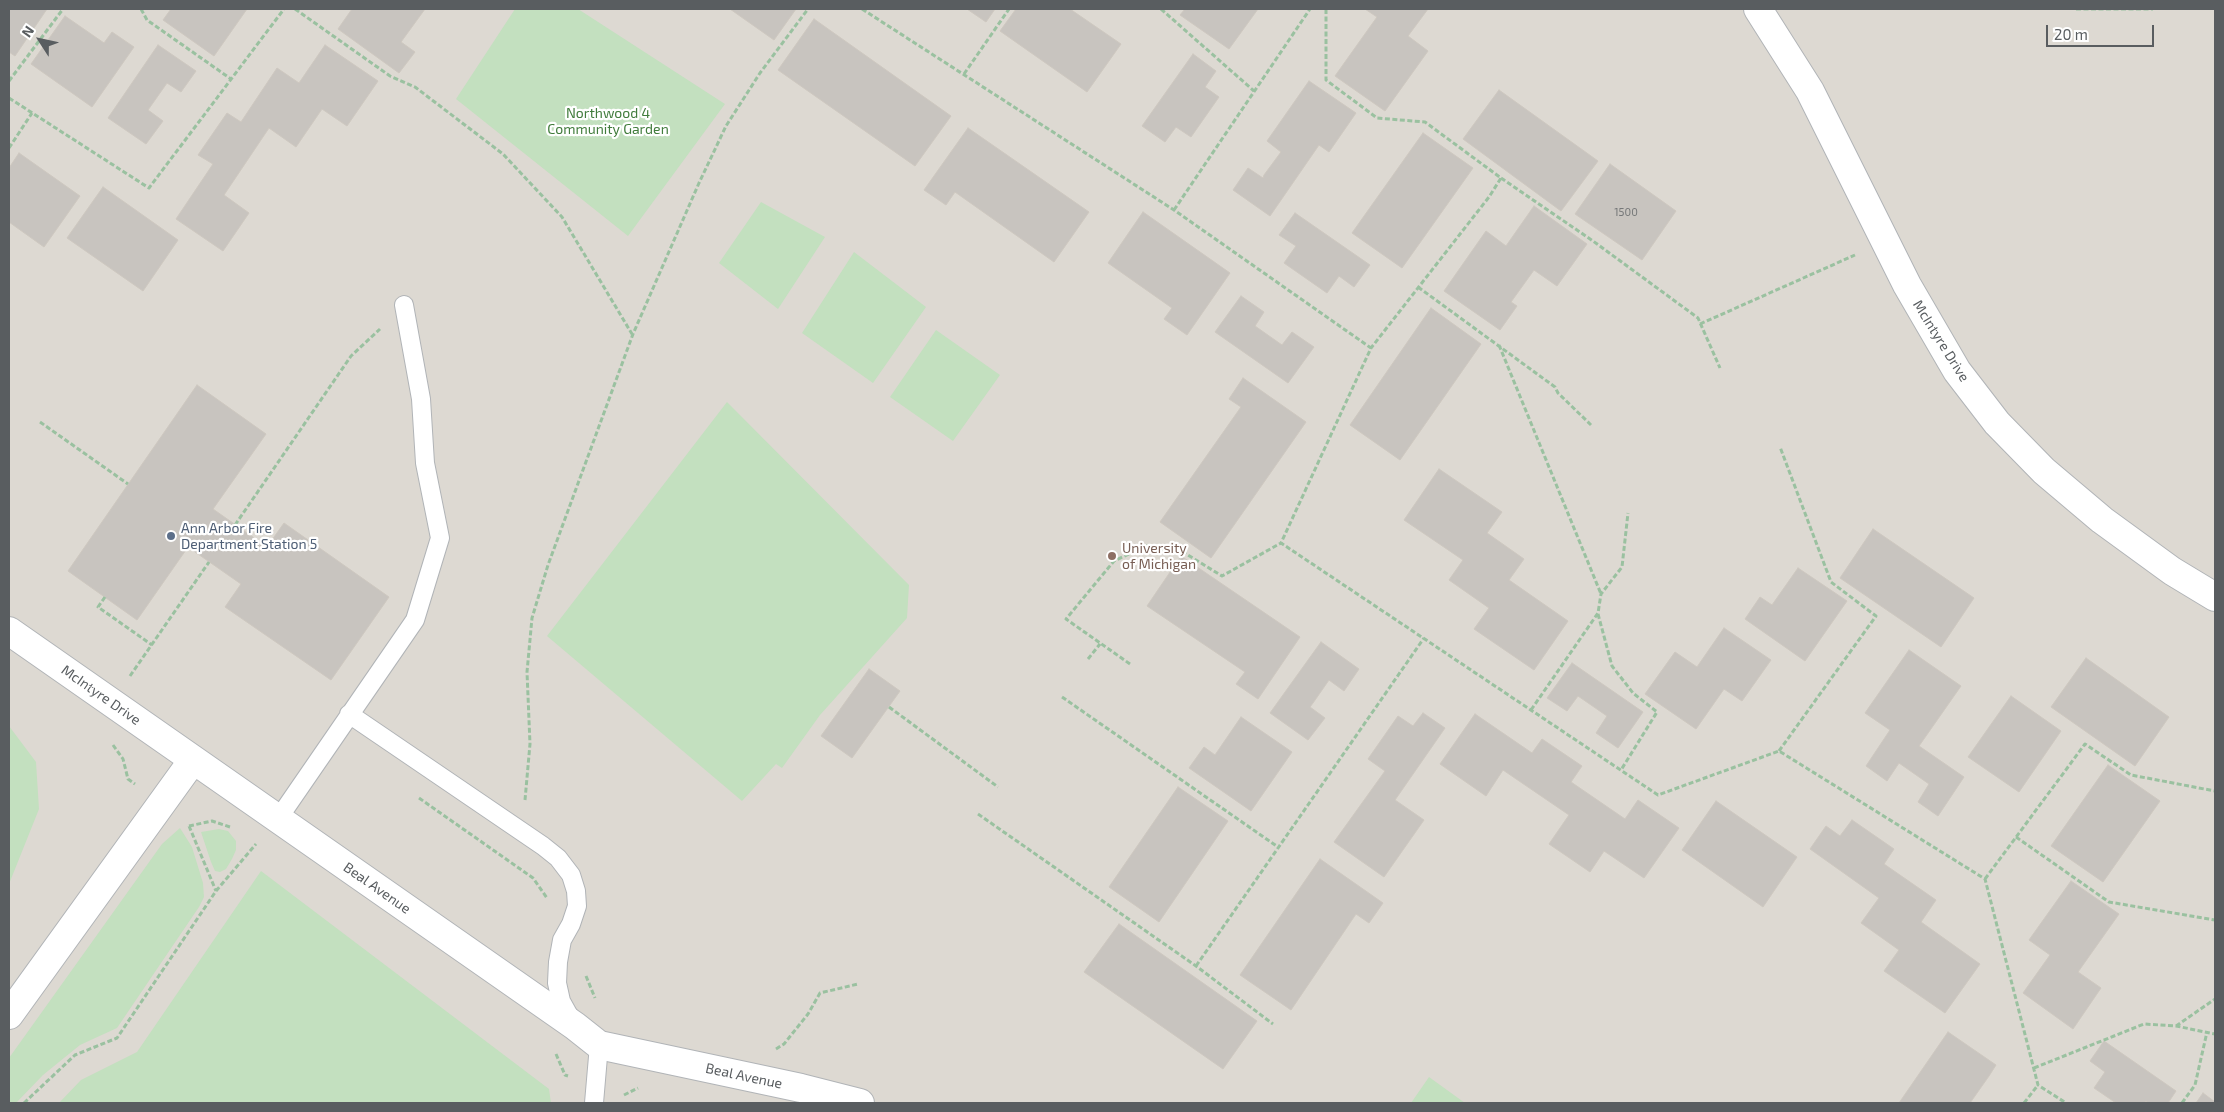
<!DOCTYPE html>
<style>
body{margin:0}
#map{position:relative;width:2224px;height:1112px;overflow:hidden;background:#ebe7e1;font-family:"Exo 2",sans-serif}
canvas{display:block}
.frame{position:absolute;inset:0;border:10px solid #595d60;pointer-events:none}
.north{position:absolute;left:15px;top:15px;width:50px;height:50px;-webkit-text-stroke:4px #fff;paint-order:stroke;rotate:305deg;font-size:14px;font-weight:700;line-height:20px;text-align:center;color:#595d60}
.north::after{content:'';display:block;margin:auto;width:18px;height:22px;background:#595d60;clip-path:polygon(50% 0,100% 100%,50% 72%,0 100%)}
.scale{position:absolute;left:2046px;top:25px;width:108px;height:22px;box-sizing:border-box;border:2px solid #595d60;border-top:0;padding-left:6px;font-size:15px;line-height:18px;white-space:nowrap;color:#595d60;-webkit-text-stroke:4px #fff;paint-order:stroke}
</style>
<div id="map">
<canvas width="2224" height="1112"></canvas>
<div class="frame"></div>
<div class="north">N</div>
<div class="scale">20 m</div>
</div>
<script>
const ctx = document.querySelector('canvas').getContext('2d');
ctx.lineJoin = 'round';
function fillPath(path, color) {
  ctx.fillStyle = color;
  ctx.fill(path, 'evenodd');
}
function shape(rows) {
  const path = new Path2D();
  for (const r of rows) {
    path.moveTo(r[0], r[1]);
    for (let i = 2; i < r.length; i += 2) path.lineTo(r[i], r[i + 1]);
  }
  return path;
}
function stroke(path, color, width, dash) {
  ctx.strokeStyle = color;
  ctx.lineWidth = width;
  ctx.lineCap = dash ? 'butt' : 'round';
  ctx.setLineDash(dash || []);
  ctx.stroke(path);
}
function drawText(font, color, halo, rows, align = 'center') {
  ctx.font = font + ' "Exo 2",sans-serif';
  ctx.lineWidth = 4.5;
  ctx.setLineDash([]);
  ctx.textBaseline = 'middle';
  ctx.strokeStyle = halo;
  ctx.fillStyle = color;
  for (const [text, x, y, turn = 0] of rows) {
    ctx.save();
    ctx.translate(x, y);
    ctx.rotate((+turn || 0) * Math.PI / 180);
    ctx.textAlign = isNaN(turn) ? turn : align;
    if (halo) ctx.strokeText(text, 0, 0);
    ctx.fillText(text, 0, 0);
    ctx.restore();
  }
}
const education = shape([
 [9,9,2215,9,2215,1103,9,1103]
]);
const green = shape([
 [515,9,578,9,725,104,628,236,456,99],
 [761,202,825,237,778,309,719,263],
 [854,252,926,307,873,383,802,333],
 [936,330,1000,375,953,441,890,397],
 [727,402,909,585,907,618,820,715,782,768,776,764,742,801,547,636],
 [9,726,36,762,39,809,9,884],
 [180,828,192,847,203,883,204,897,199,907,117,1028,80,1045,43,1075,16,1103,9,1103,9,1058,162,844],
 [219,829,228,831,236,841,236,850,232,859,226,869,220,872,215,871,211,862,201,832],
 [261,871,549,1089,551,1103,59,1103,81,1080,137,1052],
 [1429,1077,1465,1103,1411,1103]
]);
const building = shape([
 [9,9,47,9,15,56,9,52,9,9],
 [171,9,247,9,214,56,163,20,171,9],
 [352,9,425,9,401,42,415,52,399,73,338,29,352,9],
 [730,9,796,9,774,40,730,9],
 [967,9,995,9,986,22,967,9],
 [1016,9,1070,9,1121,44,1087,92,1000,31,1016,9],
 [1185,9,1258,9,1229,49,1180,15,1185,9],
 [1365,9,1428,9,1408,36,1428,51,1385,111,1335,76,1377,17,1365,9],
 [65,16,104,43,112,32,134,47,92,107,31,64,65,16],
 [814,19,951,116,915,166,778,70,814,19],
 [158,45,196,71,181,92,167,83,148,110,163,121,146,144,108,118,158,45],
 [325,45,378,81,347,126,322,109,296,147,269,128,224,195,249,213,223,251,176,219,213,164,198,155,227,113,241,122,277,68,299,83,325,45],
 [1193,54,1216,71,1205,87,1219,97,1191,137,1176,127,1165,142,1142,126,1193,54],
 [1309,81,1356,113,1329,152,1319,145,1270,216,1233,190,1248,168,1263,178,1264,175,1281,152,1267,141,1309,81],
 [1499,90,1598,161,1561,211,1463,139,1499,90],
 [968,128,1089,212,1054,262,955,192,946,205,924,190,968,128],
 [1423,133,1473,168,1402,268,1352,233,1423,133],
 [19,153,80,196,44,247,9,222,9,168,19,153],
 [1610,164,1676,211,1642,260,1575,214,1610,164],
 [103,187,178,240,143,291,67,238,103,187],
 [1534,206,1587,244,1557,286,1534,270,1511,302,1517,306,1500,330,1444,291,1486,231,1506,246,1534,206],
 [1143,212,1230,273,1187,335,1164,319,1172,308,1108,263,1143,212],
 [1295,213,1370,265,1354,287,1339,276,1327,293,1284,263,1296,246,1279,235,1295,213],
 [1241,296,1264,312,1255,326,1282,345,1292,332,1314,347,1288,383,1215,332,1241,296],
 [1431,308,1481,344,1400,460,1350,425,1431,308],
 [1243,378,1306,422,1211,558,1160,522,1241,407,1229,399,1243,378],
 [197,385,266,434,213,509,267,547,284,523,389,597,331,680,225,607,241,584,188,547,137,620,68,571,197,385],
 [1439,469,1502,512,1487,533,1524,559,1509,580,1568,621,1534,670,1474,629,1489,608,1449,580,1463,560,1404,520,1439,469],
 [1873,529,1974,598,1941,647,1840,578,1873,529],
 [1181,556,1300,637,1258,699,1236,684,1245,672,1147,606,1181,556],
 [1798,568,1847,601,1805,661,1745,619,1760,597,1772,605,1798,568],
 [1724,628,1771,660,1742,701,1724,689,1696,729,1645,694,1675,652,1697,667,1724,628],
 [1321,642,1359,669,1344,691,1329,680,1313,703,1310,707,1325,718,1308,740,1270,713,1321,642],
 [1909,650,1961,686,1919,746,1964,777,1938,816,1918,802,1929,784,1899,763,1887,781,1866,766,1890,730,1865,713,1909,650],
 [2086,658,2169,717,2135,766,2051,707,2086,658],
 [1572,663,1643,712,1618,748,1596,733,1607,716,1578,696,1567,711,1547,698,1572,663],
 [869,669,900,691,852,758,821,736,869,669],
 [2011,696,2061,731,2019,792,1968,757,2011,696],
 [1423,713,1445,728,1395,800,1424,820,1384,877,1334,842,1385,771,1368,759,1398,716,1413,726,1423,713],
 [1475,714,1532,753,1542,739,1582,766,1571,782,1625,819,1638,800,1679,828,1644,878,1604,851,1590,872,1549,844,1569,815,1503,770,1486,796,1440,764,1475,714],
 [1241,717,1292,752,1251,811,1189,768,1204,747,1215,755,1241,717],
 [2108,765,2160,801,2103,882,2051,846,2108,765],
 [1178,787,1228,821,1159,922,1109,887,1178,787],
 [1716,801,1797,857,1763,907,1682,850,1716,801],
 [1852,820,1894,849,1884,864,1936,900,1921,922,1980,964,1945,1013,1884,971,1899,950,1861,923,1879,898,1810,849,1826,826,1840,836,1852,820],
 [1320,859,1383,903,1369,923,1356,914,1291,1010,1240,975,1320,859],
 [2071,881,2119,914,2078,972,2101,988,2073,1029,2023,993,2050,955,2029,940,2071,881],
 [1119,924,1257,1021,1223,1069,1084,972,1119,924],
 [1948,1032,1996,1065,1989,1076,1970,1103,1899,1103,1948,1032],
 [2104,1041,2176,1091,2168,1103,2148,1103,2146,1101,2144,1103,2116,1103,2094,1088,2105,1072,2090,1061,2104,1041],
 [2203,1093,2215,1102,2215,1103,2196,1103,2203,1093]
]);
const path = shape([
 [141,9,147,20,231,79],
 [295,9,390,76,415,87,503,154,562,217,632,334],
 [862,9,1174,210,1371,348,1281,543,1658,795,1779,751,1985,879,2038,1085,2066,1103],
 [1161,9,1254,91],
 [1326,9,1326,80,1377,118,1425,122,1501,178,1489,197,1371,348],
 [2076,9,2153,9],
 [964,74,1009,9],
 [9,81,63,9],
 [9,98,149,188,284,9],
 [9,148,32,113],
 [1501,178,1593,241,1698,318,1720,368],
 [1174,210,1310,9],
 [1418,287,1555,387,1558,393,1591,425],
 [1700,324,1855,255],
 [1499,345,1601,594],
 [40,422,128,484],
 [235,525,351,356,380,329],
 [105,597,98,607,152,645],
 [1598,614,1612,666,1633,693,1657,712,1621,770],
 [1088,659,1100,644],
 [1130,664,1066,619,1114,561,1146,546,1183,552,1222,576,1281,543],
 [130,676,209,562],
 [1062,697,1278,847],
 [889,707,998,787],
 [1531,710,1598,613,1601,594,1622,567,1628,513],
 [113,745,123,759,128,779,135,784],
 [1779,751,1876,616,1831,582,1780,447],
 [419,798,533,878,547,898],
 [525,800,530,744,527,672,532,618,548,565,633,334,699,183,726,126,760,73,808,9],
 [978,814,1196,966,1273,1024],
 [189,826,212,821,230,827],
 [189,826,216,891],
 [2016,837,2109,902,2215,920],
 [1985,879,2085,744,2131,775,2215,791],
 [1196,966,1424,638],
 [586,976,595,998],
 [2176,1026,2215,999],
 [776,1049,784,1044,808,1014,820,993,858,984],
 [556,1054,565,1075,568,1076],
 [2034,1068,2144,1024,2176,1026,2215,1034],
 [624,1095,638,1088],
 [24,1103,75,1055,117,1038,216,891,256,844],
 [2024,1103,2038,1085],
 [2182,1103,2195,1085,2207,1032]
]);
const service = shape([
 [349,714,543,846,558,858,571,875,576,891,577,906,571,924,562,940,558,962,557,983,561,1001,571,1019],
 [278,819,415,620,440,538,425,463,421,399,404,305],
 [594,1103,599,1045]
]);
const minor = shape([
 [1758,9,1810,91,1907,285,1957,371,1997,423,2044,471,2102,520,2172,571,2215,597],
 [9,631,575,1026,599,1045,801,1088,860,1103],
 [9,1015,193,760]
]);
const markers = [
 [171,536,5,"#5c6f8a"],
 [1112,556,5,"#8d6e63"]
];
const numberNames = [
 ["1500",1626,212]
];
const parkNames = [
 ["Northwood 4",608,113],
 ["Community Garden",608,129]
];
const streetNames = [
 ["McIntyre Drive",1941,341,58],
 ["McIntyre Drive",101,695,35],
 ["Beal Avenue",377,888,35],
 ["Beal Avenue",744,1076,12]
];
const serviceNames = [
 ["Ann Arbor Fire",181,528],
 ["Department Station 5",181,544]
];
const educationNames = [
 ["University",1122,548],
 ["of Michigan",1122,564]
];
fillPath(education, '#ddd9d2');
fillPath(green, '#c3e0bf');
fillPath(building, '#c8c4bf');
stroke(building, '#cec8c0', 1);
stroke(service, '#b1b4b7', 20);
stroke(minor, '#b1b4b7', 30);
stroke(path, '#9ac1a0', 3, [5, 2.5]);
stroke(service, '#fff', 18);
stroke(minor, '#fff', 28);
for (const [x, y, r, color] of markers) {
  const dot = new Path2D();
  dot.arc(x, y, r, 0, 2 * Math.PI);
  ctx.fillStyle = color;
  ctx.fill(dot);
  stroke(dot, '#fff', 2);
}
drawText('11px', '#757778', null, numberNames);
drawText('14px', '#417c3c', '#fff', parkNames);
drawText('14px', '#595d60', '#fff', streetNames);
drawText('14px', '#4e5e75', '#fff', serviceNames, 'left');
drawText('14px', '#785e54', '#fff', educationNames, 'left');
</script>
